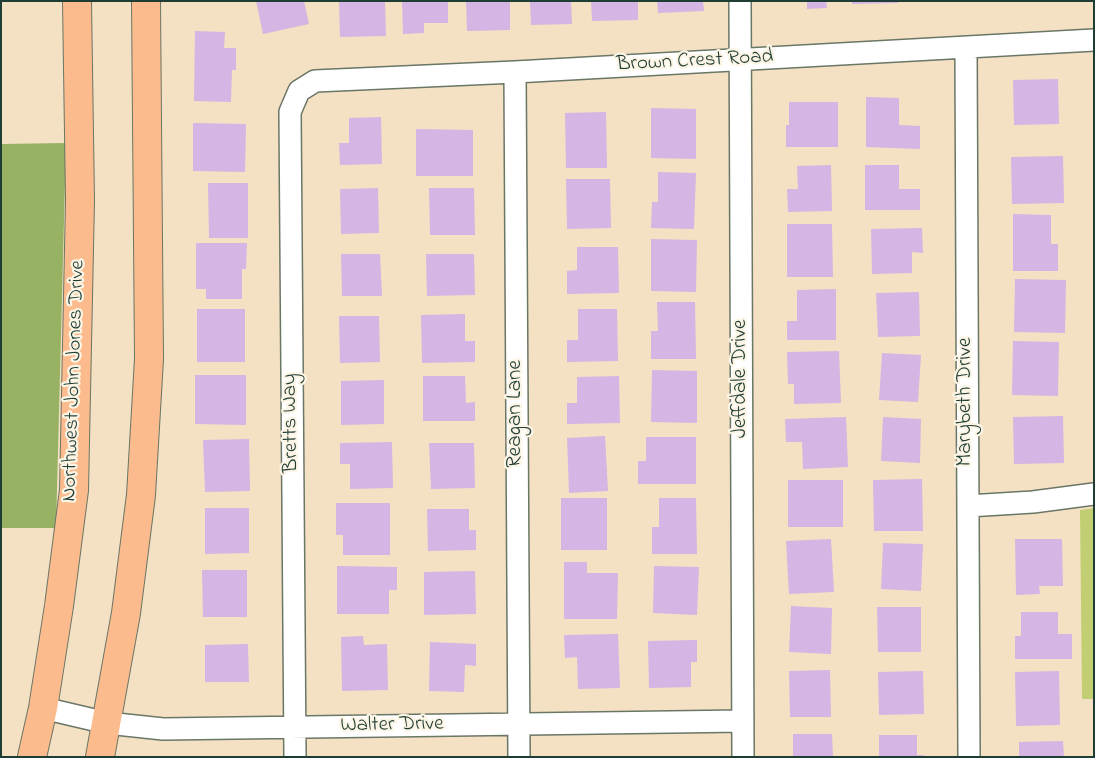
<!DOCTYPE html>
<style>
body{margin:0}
#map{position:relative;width:1095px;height:758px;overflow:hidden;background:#f4e1c4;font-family:"Indie Flower",sans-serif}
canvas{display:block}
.frame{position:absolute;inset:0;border:2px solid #1f3d34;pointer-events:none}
</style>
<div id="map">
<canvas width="1095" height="758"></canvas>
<div class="frame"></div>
</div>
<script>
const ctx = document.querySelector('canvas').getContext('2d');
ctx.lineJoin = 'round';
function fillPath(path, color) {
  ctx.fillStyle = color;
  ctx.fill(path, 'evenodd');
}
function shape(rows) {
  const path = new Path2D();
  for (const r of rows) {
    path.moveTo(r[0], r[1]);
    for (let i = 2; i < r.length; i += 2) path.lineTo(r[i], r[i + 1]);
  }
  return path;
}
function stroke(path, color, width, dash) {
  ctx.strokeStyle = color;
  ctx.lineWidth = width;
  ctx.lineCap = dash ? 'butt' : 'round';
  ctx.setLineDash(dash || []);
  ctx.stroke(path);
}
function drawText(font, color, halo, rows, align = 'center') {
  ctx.font = font + ' "Indie Flower",sans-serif';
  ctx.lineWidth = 4.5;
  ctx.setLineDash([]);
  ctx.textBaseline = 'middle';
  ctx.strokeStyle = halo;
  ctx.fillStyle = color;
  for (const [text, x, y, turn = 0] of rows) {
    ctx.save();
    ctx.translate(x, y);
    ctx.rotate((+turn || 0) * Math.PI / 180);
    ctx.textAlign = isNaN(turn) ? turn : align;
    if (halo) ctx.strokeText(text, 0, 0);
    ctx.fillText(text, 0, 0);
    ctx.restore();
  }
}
const green = shape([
 [1094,508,1094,699,1082,699,1080,510]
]);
const forest = shape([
 [66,143,56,528,1,528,1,144]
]);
const building = shape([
 [256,1,304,1,309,24,263,34],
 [339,1,385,1,386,36,340,37],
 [402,1,448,1,448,23,424,23,424,33,403,34],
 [466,1,510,1,510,30,467,31],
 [530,1,571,1,572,24,531,25],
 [591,1,638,1,638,20,592,21],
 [657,1,703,1,704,11,658,13],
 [807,1,826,1,827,8,807,9],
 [852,1,898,1,898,3,852,4],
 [195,31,225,32,224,48,236,48,236,70,232,70,231,102,194,101],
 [1058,79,1059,124,1014,125,1013,80],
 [866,97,899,98,899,125,920,126,920,149,866,147],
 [789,102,838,102,838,147,786,147,786,125,789,125],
 [651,108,696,109,696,159,651,158],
 [606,112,607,168,566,168,565,113],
 [381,117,382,164,340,165,339,143,349,143,349,118],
 [193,123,246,124,245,172,193,171],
 [416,129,473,130,473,176,416,176],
 [1063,156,1064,203,1012,204,1011,157],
 [831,165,832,211,788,212,787,189,798,189,797,166],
 [865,165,899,165,899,189,920,189,920,210,865,210],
 [658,172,696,173,694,229,651,228,652,202,658,202],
 [566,179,610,179,611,228,567,229],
 [208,183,248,183,248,238,209,238],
 [378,188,379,233,341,234,340,189],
 [429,188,474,188,475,235,430,235],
 [1013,214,1051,215,1051,244,1058,244,1058,271,1013,271],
 [787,224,832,224,833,277,787,277],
 [922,228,923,253,912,252,912,273,872,274,871,229],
 [651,239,697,240,696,292,651,291],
 [196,243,247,243,246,269,242,269,242,299,206,299,206,289,196,289],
 [577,247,618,247,619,293,567,294,567,271,577,270],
 [341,254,380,254,382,296,342,296],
 [426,254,474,254,475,295,427,296],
 [1015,279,1066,280,1065,333,1014,332],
 [836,289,836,340,787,340,787,321,797,321,797,290],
 [919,292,920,336,878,337,876,293],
 [657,302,695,302,696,359,651,359,651,331,658,331],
 [197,309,245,309,245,362,197,362],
 [578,309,617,309,618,361,567,362,567,340,578,340],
 [465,314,465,341,475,341,475,362,422,363,421,315],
 [339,316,379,316,380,362,340,363],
 [1013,341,1059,342,1058,396,1012,395],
 [839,351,841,403,794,404,794,384,788,384,787,352],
 [882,353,921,355,918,402,879,400],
 [652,370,697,371,697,423,651,422],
 [195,375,246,375,246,425,195,424],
 [423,376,465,376,466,403,475,402,475,421,423,421],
 [619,376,620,423,567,424,567,403,577,403,577,377],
 [384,380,384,424,341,425,341,381],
 [1063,416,1064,463,1014,464,1013,417],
 [846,417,848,467,803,469,802,442,786,442,785,419],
 [883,417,921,419,920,463,881,461],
 [605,436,608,491,569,493,567,438],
 [646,437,696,437,696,484,638,484,638,461,646,461],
 [249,439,250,491,205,492,203,440],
 [392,442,393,488,350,489,350,464,340,464,340,443],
 [429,443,474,443,475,488,431,489],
 [922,479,923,531,874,531,873,480],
 [788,480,843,480,843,527,788,527],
 [561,498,607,498,607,550,561,550],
 [659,498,696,498,697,554,652,554,652,527,659,527],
 [336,503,390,503,390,555,343,555,343,535,336,535],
 [205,508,249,508,249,553,205,554],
 [427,509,469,509,469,530,476,530,476,550,428,551],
 [831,539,834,592,789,594,786,541],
 [1015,539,1062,539,1063,586,1039,586,1040,594,1016,595],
 [883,543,923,544,921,591,881,589],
 [564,562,587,562,587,573,618,573,617,619,564,619],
 [337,566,397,567,397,590,389,590,389,614,337,614],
 [654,566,699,567,697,615,653,613],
 [202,570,247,570,247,617,203,617],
 [475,571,476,614,424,615,424,572],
 [791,606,832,608,831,654,789,652],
 [877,607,921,607,921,652,878,652],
 [1021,612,1058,612,1058,634,1072,634,1072,659,1015,659,1015,636,1021,636],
 [618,634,620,688,578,689,577,657,565,658,564,635],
 [363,636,364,645,387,644,388,690,342,691,341,637],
 [697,640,697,662,691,662,691,687,649,688,648,641],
 [430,642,476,644,476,666,465,665,464,692,429,691],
 [248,644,249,682,205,682,205,645],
 [830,670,831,717,790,717,789,671],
 [923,671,924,714,879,715,878,672],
 [1059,671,1060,725,1016,726,1015,672],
 [793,734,832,734,833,757,793,757],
 [879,735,917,735,917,755,924,755,925,757,879,757],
 [1063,741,1064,757,1019,757,1019,742]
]);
const minor = shape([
 [740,1,743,757],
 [966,48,969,757],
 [515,72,519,757],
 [968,506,1033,502,1094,494],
 [43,708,107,723,163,729,743,721],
 [295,757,290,112,299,91,315,81,515,72,1094,40]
]);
const major = shape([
 [32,757,43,708,59,606,74,490,80,200,77,1],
 [100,757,126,613,141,495,149,359,146,1]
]);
const streetNames = [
 ["Brown Crest Road",695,62,-3],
 ["Jeffdale Drive",742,379,-90],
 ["Northwest John Jones Drive",75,381,-88],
 ["Marybeth Drive",967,402,-90],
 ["Reagan Lane",517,414,-90],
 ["Bretts Way",292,423,-91],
 ["Walter Drive",392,726,-1]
];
fillPath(green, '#c1cf72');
fillPath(forest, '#98b264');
fillPath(building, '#d4b5e3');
stroke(minor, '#6a7666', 24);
stroke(major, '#6a7666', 30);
stroke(minor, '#fff', 21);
stroke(major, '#fbbb8c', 28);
drawText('21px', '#1f3d34', '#fcf5e5', streetNames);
</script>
